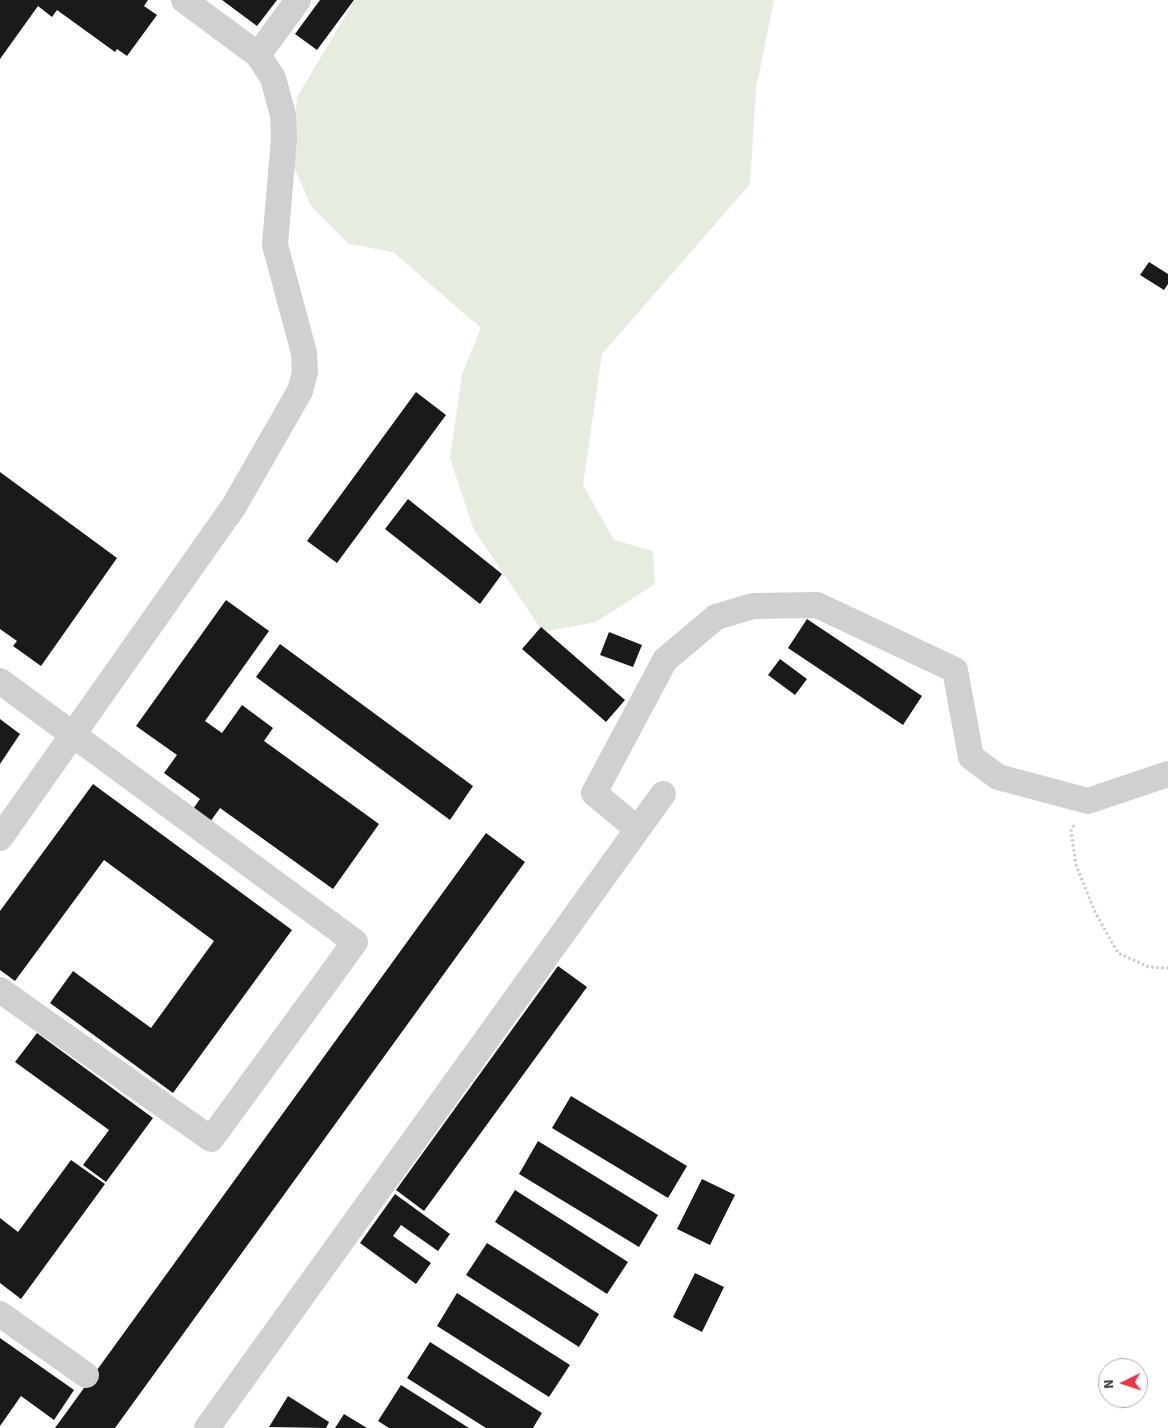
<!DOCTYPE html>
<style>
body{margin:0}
#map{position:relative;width:1168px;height:1428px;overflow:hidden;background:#fff;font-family:"Source Sans 3",sans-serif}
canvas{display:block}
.north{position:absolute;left:1098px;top:1358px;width:50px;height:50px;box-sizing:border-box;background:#fff;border:1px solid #adadad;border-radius:50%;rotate:266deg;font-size:14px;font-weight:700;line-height:20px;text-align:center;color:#333}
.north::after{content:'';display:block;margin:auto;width:18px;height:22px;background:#e63946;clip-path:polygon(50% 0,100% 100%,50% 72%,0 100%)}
</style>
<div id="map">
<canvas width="1168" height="1428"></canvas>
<div class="north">N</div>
</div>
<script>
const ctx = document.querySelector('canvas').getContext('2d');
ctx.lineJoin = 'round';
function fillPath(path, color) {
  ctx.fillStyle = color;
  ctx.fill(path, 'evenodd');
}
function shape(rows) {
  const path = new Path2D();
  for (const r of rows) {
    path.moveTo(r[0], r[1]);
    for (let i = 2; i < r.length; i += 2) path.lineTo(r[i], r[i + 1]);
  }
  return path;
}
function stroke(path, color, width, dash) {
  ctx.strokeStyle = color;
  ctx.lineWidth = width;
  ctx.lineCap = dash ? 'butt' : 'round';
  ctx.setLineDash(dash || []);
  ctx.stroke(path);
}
const green = shape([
 [355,0,774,0,756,88,750,184,602,354,583,485,614,540,653,551,655,584,596,622,543,632,474,530,450,458,462,374,481,328,393,252,349,244,311,206,292,163,297,97]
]);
const building = shape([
 [0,0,148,0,144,6,157,15,127,56,117,49,115,52,57,10,52,17,38,6,0,59],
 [222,0,277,0,257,26],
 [320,0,354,0,317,50,295,34],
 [1149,262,1168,274,1168,284,1164,290,1140,275],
 [416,392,446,415,337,563,307,541],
 [0,472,117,558,41,666,13,646,17,641,0,629],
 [408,499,502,574,480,604,385,529],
 [226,600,269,631,205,721,222,733,242,705,273,728,264,741,379,824,333,889,220,808,210,822,193,809,200,799,164,773,177,755,136,726],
 [807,619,922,696,903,725,788,648],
 [541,627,625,700,606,722,522,649],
 [609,632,642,645,633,667,600,655],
 [280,644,473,786,450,820,256,677],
 [780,659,807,679,795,695,768,675],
 [0,719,20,734,0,764],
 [93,784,292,930,173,1093,50,1003,73,971,151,1028,214,941,104,860,15,981,0,970,0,911],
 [486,833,525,862,115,1428,55,1428],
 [558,966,587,987,424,1211,396,1190],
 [37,1033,153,1118,106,1182,83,1165,109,1130,15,1062],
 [571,1096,687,1166,668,1198,552,1128],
 [538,1141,658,1215,639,1247,519,1174],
 [71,1160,105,1184,21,1299,0,1283,0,1218,18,1232],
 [702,1179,735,1195,710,1245,677,1229],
 [515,1190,628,1262,607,1294,495,1222],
 [395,1194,450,1234,438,1251,401,1225,393,1236,431,1263,416,1284,360,1243],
 [487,1243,599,1314,579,1347,466,1275],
 [695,1273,724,1287,702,1332,673,1317],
 [457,1293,570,1365,549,1397,437,1326],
 [0,1338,74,1390,54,1420,21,1396,0,1426],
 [430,1342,542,1413,533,1428,486,1428,407,1378],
 [401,1385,469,1428,389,1428,378,1421],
 [288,1396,329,1422,326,1428,269,1427],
 [344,1414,367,1428,335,1428]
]);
const path = shape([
 [1074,825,1071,831,1076,865,1095,912,1118,953,1149,967,1168,968]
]);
const minor = shape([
 [258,55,298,0],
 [0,681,355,942,211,1139,0,990],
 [637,829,594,793,665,660,716,617,753,606,817,605,955,670,971,757,998,777,1088,801,1168,774],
 [0,838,234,506,300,391,305,372,304,353,275,245,284,138,283,115,273,78,258,55,184,0],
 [0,1314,86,1375],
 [207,1428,663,794]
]);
fillPath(green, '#e6ecdf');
fillPath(building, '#1a1a1a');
stroke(path, '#cdcdcd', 3, [2.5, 2.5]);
stroke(minor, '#d0d0d0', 26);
</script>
